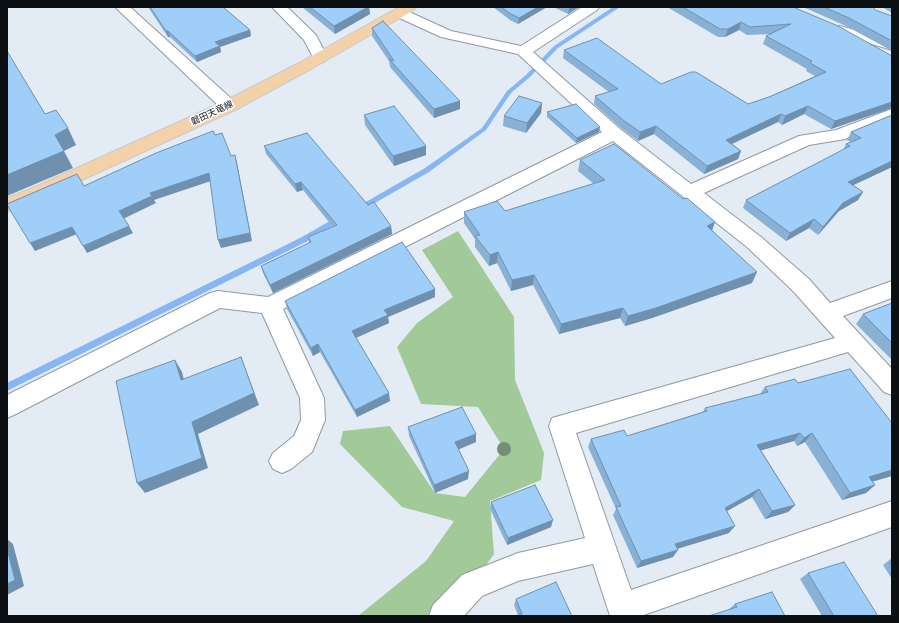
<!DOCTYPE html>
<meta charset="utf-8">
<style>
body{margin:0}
#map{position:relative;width:899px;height:623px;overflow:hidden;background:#e3ecf5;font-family:"Crimson Pro",serif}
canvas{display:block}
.frame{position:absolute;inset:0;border:8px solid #0d1012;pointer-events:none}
</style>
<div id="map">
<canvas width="899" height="623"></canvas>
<div class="frame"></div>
</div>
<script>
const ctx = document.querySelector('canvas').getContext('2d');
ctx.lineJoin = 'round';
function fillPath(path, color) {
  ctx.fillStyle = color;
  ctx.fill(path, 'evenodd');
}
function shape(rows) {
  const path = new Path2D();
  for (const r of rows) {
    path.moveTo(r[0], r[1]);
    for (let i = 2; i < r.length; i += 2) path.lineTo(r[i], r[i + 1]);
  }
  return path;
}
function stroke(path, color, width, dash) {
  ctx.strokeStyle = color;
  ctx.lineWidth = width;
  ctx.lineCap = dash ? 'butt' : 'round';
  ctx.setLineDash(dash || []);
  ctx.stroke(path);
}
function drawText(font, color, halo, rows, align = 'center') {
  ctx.font = font + ' "Crimson Pro","Noto Sans JP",serif';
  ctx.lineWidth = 3;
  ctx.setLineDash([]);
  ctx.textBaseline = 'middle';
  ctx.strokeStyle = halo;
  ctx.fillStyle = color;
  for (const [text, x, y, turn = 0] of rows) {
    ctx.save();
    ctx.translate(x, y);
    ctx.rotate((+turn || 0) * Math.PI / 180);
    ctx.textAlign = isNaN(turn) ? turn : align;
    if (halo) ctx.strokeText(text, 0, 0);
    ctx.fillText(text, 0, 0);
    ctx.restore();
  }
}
const green = shape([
 [458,231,514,317,515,380,544,453,541,480,490,501,494,554,472,585,455,616,358,616,426,561,454,521,402,507,340,444,343,431,390,426,435,493,465,497,504,449,478,407,421,404,397,347,417,323,453,297,422,250]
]);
const stream = shape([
 [613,7,620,7,558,48,530,77,511,93,486,130,429,172,361,211,357,211,355,209,357,207,425,168,482,128,507,91,526,75,554,46,613,7],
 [337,217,340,217,344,219,306,242,7,391,7,383,300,238,337,217]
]);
const street = shape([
 [115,7,130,7,235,102,237,106,235,110,229,111,223,110,115,7],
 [272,7,287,7,316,35,328,58,325,61,320,63,315,61,304,40,272,7],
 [582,7,599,7,597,10,533,52,620,129,691,184,799,136,836,130,892,109,892,120,845,139,809,145,704,193,761,237,809,279,830,303,892,281,892,298,843,316,892,369,892,395,884,392,848,352,576,433,631,590,892,501,892,527,641,616,610,616,593,564,518,581,482,596,464,616,429,616,433,605,462,575,518,553,585,538,549,426,552,418,835,338,793,291,747,247,613,141,283,309,324,398,325,420,312,452,291,469,282,473,273,469,269,461,273,453,294,436,301,420,300,398,262,313,220,308,16,414,7,418,7,395,210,293,218,291,268,297,602,132,518,54,441,37,395,16,393,13,395,10,400,9,405,10,451,31,521,46,582,7],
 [840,26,892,40,892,50,835,33,833,30,835,27,840,26]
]);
const primary = shape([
 [399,7,416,7,414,10,311,69,235,110,49,195,7,212,7,198,35,187,223,102,299,63,399,7]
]);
const trees = [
 [504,449]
];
const wall = shape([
 [148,7,223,7,250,30,251,36,220,47,221,52,197,62,170,37,168,37],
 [302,7,369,7,370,14,335,34],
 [493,7,547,7,518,24,510,20],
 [553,7,579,7,568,14],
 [667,7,793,7,892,56,892,108,831,129,804,114,782,125,778,122,732,144,741,151,738,159,704,174,654,134,638,141,621,128,594,104,595,96,609,92,563,58,564,50,661,84,748,104,769,97,815,76,806,71,807,69,763,44,766,36,772,34,747,35,739,30,725,37,718,37],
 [803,7,873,7,875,10,892,16,892,51,846,26],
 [882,7,892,7,892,13],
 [372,28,460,101,460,109,434,118,390,67,389,61,372,36],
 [542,103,541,113,526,133,503,126,504,116],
 [547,112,599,132,576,143,547,117],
 [364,115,426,146,426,155,394,166,365,125],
 [892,115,892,167,853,185,863,192,858,200,839,211,818,235,809,228,786,241,743,208,746,200,843,150,846,144,851,142,847,140,851,132],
 [264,146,368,205,391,226,392,234,273,293,263,273,261,266,309,243,308,237,333,227,303,190,297,192,266,154],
 [580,160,683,199,715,222,712,230,752,283,652,318,625,326,620,318,559,334,533,285,511,291,497,263,489,266,475,247,475,239,464,223,464,212,505,211,594,184,578,171],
 [435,289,435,297,388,317,389,323,356,338,390,401,357,417,320,352,313,356,287,309,285,301],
 [892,303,892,360,856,324,863,314],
 [798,383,892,423,892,476,872,481,875,485,866,493,842,500,805,442,797,446,794,441,761,450,795,505,788,512,765,519,752,497,727,511,729,533,677,549,673,557,637,568,613,515,616,509,588,447,591,439,627,436,703,412,705,408,760,394,765,387],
 [408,427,476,434,476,442,458,449,468,479,435,493,409,436],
 [491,502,551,527,507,545,490,509],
 [892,558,892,579,883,565],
 [808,573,878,616,822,616,800,579],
 [516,599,572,616,518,615,514,605],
 [735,604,785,616,729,609]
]);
const shadedWall = shape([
 [368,7,369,7,370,14,335,34,334,26],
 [538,7,547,7,518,24,519,18],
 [571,7,579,7,568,14,569,8],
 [741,22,739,30,725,37,728,29],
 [250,30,251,36,220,47,221,52,197,62,195,56,215,42],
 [166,31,168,31,170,37,168,37],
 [460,101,460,109,434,118,434,109],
 [892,102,892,108,831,129,835,121],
 [542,103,541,113,526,133,527,123],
 [808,106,804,114,782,125,785,116],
 [781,114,778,122,723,148,726,140],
 [656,126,654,134,638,141,640,132],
 [600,127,599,132,576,143,577,138],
 [68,128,76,145,64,151,73,168,7,196,7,175,55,135],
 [426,146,426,155,394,166,393,156],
 [741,151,738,159,704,174,707,166],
 [235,155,237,163,252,241,221,248,218,240],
 [892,161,892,167,843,190,848,182],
 [209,173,211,181,154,200,156,203,123,219,119,211,150,193],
 [301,182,303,190,297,192,295,184],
 [863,192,858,200,839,211,818,235,823,227,843,203],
 [814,219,809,228,786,241,790,233],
 [715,222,711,233,707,226],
 [129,226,133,233,87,253,83,246],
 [391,226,392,234,273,293,270,285],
 [72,227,77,234,35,251,30,243],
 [498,252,497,263,489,266,490,255],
 [757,272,752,283,652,318,625,326,628,316],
 [534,275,533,285,511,291,512,280],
 [435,289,435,297,388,317,389,323,353,339,352,331,384,310],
 [623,308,620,318,559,334,561,324],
 [318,344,320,352,313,356,311,348],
 [241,357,259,405,198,434,208,468,145,493,137,483,192,422],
 [175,360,182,372,187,392,181,380],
 [389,393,390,401,357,417,355,410],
 [800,433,794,441,752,453,757,445],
 [812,433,805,442,797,446,804,438],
 [476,434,476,442,455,451,455,442],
 [892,470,892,476,861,485,869,477],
 [469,471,468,479,435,493,434,485],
 [875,485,866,493,842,500,850,493],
 [759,489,752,497,720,515,725,508],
 [795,505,788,512,765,519,772,511],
 [553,520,551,527,507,545,508,538],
 [735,526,729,533,670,551,675,544],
 [7,539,13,544,24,586,7,595],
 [678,550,673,557,637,568,641,561]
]);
const building = shape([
 [150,7,223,7,250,30,215,42,220,46,195,56,168,31,166,31,150,7],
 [310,7,368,7,334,26,310,7],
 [501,7,538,7,519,18,511,14,501,7],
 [683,7,793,7,838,26,892,56,892,102,835,121,808,106,785,116,781,114,726,140,741,151,707,166,656,126,640,132,623,120,595,96,618,89,564,50,597,38,661,84,691,72,696,72,748,104,769,97,826,72,810,63,812,61,766,36,791,24,750,27,741,22,728,29,720,29,683,7],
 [824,7,873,7,875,10,892,16,892,41,849,18,824,7],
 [383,21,460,101,434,109,389,59,394,61,372,28,383,21],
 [7,51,45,114,56,110,68,128,55,135,64,151,7,175,7,51],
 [519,96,542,103,527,123,504,116,519,96],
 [576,104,600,127,577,138,547,112,576,104],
 [394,106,426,146,393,156,364,115,394,106],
 [892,115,892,161,848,182,863,192,843,203,823,227,814,219,790,233,746,200,850,146,846,144,861,138,851,132,892,115],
 [213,131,215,135,222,133,231,156,235,155,250,233,218,240,209,173,150,193,152,196,119,211,129,226,83,246,72,227,30,243,7,205,7,204,77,174,84,186,156,153,213,131],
 [307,133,368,205,374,202,391,226,270,285,261,266,311,242,308,237,337,225,301,182,295,184,264,146,307,133],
 [614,144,683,199,687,198,715,222,707,226,757,272,656,308,628,316,623,308,561,324,534,275,512,280,498,252,490,255,475,236,480,235,464,212,497,201,505,211,605,180,580,160,614,144],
 [402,242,435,289,384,310,388,315,352,331,389,393,355,410,318,344,311,348,285,301,402,242],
 [892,303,892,343,863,314,892,303],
 [241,357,254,393,192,422,202,458,137,483,116,381,175,360,181,380,241,357],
 [850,369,892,423,892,470,869,477,875,485,850,493,812,433,804,438,800,433,757,445,795,505,772,511,759,489,725,508,735,526,675,544,678,550,641,561,616,507,621,506,591,439,624,430,627,436,707,411,705,408,768,392,765,387,795,379,798,383,850,369],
 [462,407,476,434,455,442,469,471,434,485,408,427,462,407],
 [535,485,553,520,508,538,491,502,535,485],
 [7,548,15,580,7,584,7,548],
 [844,562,878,616,834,616,808,573,844,562],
 [556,582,572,616,516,616,522,614,516,599,556,582],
 [772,592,785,616,709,616,737,607,735,604,772,592]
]);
const farStreetnames = [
 ["磐田天竜線",212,113,-25]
];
fillPath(green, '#a1ca98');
fillPath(stream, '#87b6f3');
stroke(street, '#9199a1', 2);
stroke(primary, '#cacacb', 2);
fillPath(street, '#fff');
fillPath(primary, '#f3d1a9');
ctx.fillStyle = '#738e75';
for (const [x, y] of trees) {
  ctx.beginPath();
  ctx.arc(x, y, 7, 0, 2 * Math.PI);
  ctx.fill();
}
fillPath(wall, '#89b1d5');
fillPath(shadedWall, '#6f90ae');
fillPath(building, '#9fcef8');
stroke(building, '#6f90ae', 1);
drawText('9px', '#0d1012', '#fff', farStreetnames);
</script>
